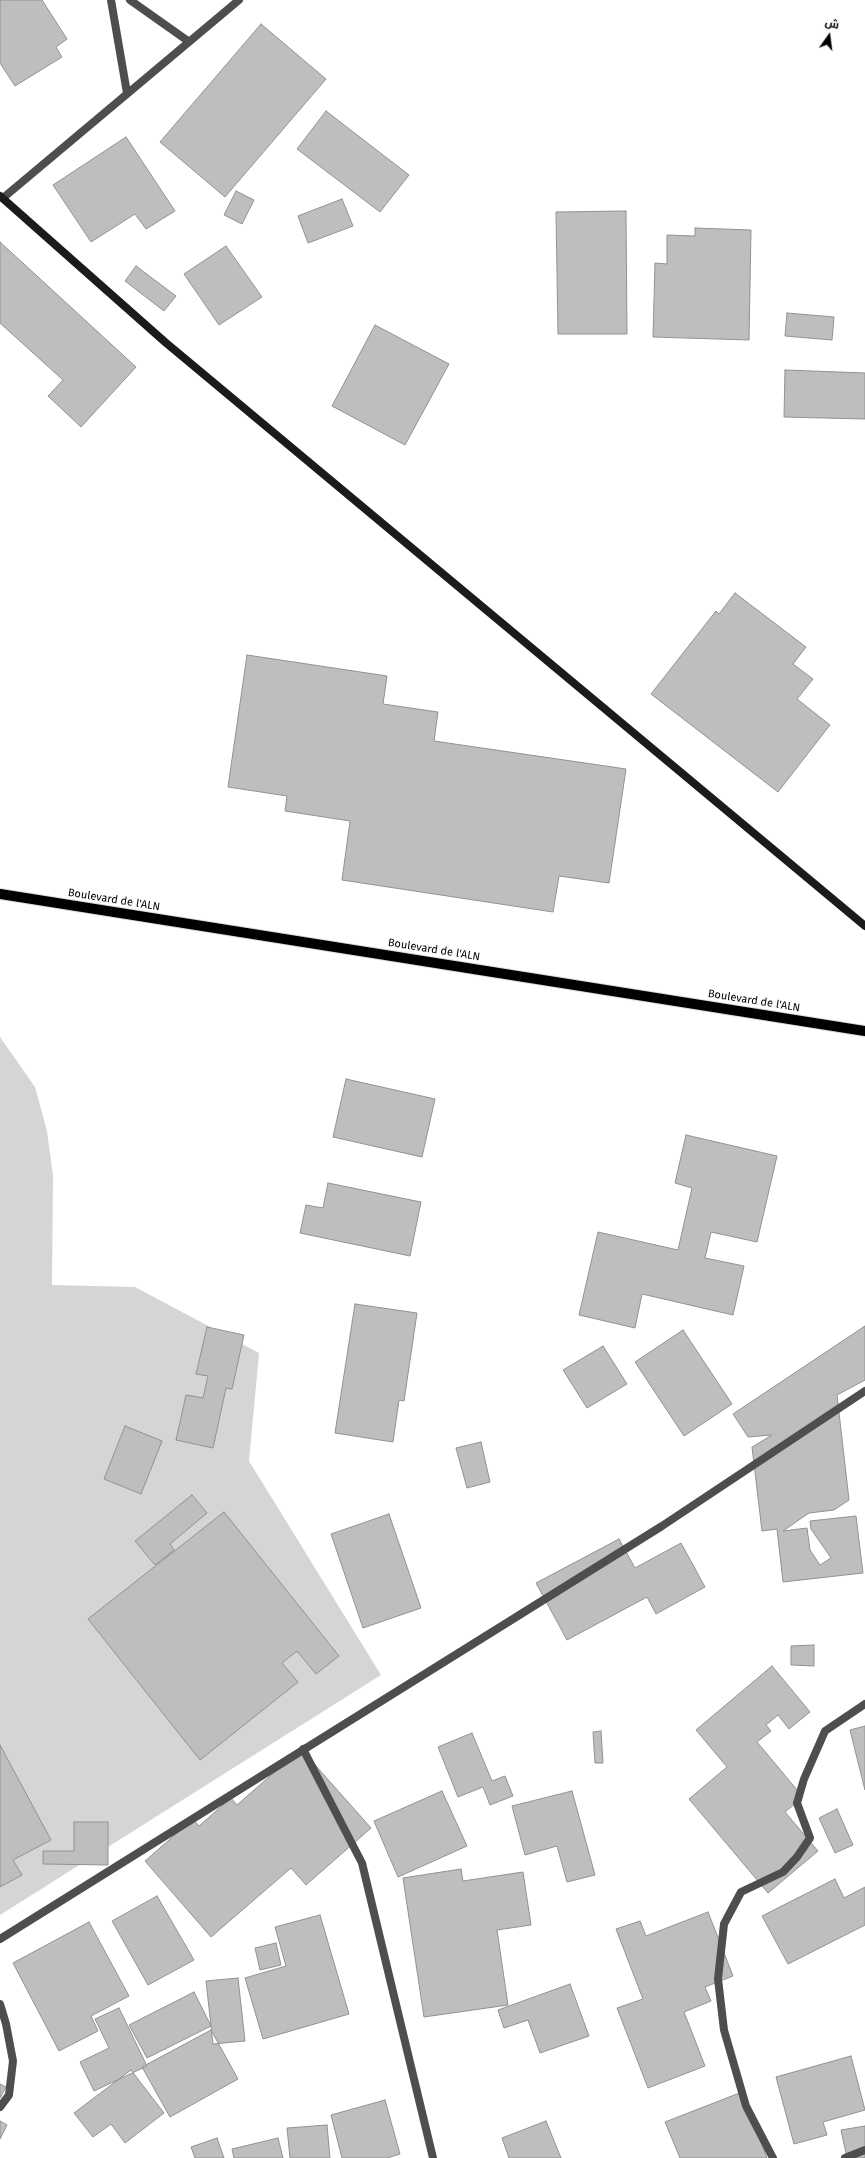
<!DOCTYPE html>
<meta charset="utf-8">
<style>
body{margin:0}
#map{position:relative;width:865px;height:2158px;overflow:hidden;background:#fff;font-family:"Fira Sans",Cairo,sans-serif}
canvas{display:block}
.north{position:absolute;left:809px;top:16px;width:40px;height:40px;-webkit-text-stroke:3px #fff;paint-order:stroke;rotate:14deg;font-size:11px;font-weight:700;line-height:16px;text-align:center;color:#000}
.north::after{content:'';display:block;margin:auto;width:14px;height:18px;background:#000;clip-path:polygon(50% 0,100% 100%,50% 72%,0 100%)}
</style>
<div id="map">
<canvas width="865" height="2158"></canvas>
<div class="north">ش</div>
</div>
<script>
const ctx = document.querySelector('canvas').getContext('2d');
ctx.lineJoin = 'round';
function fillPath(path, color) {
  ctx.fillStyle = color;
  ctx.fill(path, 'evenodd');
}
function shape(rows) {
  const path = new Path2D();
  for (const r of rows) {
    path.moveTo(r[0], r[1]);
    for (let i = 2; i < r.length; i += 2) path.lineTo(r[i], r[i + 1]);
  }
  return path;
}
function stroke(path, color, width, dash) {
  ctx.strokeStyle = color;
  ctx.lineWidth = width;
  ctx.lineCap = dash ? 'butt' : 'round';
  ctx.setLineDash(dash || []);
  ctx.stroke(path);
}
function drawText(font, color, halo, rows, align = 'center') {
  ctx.font = font + ' "Fira Sans",sans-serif';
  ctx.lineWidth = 3.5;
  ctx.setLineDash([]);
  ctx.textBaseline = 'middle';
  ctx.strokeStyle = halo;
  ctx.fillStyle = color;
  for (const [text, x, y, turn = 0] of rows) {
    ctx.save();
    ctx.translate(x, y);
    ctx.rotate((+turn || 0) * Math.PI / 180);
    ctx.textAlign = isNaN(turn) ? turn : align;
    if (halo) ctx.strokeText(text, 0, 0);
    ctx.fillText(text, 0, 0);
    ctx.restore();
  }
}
const green = shape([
 [0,1037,35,1087,47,1131,53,1176,52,1285,135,1287,259,1353,249,1461,381,1675,0,1915]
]);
const building = shape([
 [0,0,42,0,67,39,56,47,62,57,15,86,0,63,0,0],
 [261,24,326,79,225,197,160,142,261,24],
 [326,111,409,175,380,212,297,149,326,111],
 [126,137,175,211,146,229,135,214,91,242,53,185,126,137],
 [236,191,254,200,242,224,224,215,236,191],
 [342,199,353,226,308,243,298,216,342,199],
 [626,211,627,334,558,334,556,212,626,211],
 [695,228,751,230,749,340,653,337,655,263,667,264,667,235,695,236,695,228],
 [0,242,136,367,81,427,48,396,63,380,0,323,0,242],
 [226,246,262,297,219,325,184,274,226,246],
 [136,266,176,296,164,311,125,281,136,266],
 [787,313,834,317,832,340,785,336,787,313],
 [375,325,449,364,405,445,332,406,375,325],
 [785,370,865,373,865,419,784,417,785,370],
 [735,593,806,647,793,664,813,679,797,699,830,725,778,792,651,694,716,611,719,614,735,593],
 [247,655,387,676,383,704,438,712,434,741,626,769,609,883,559,876,553,912,342,880,350,821,285,811,287,796,228,787,247,655],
 [346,1079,435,1099,422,1157,333,1137,346,1079],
 [686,1135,777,1156,757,1242,711,1232,705,1258,744,1266,733,1315,642,1294,635,1328,579,1315,598,1232,678,1250,692,1188,675,1183,686,1135],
 [328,1183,421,1202,410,1256,300,1233,306,1205,323,1208,328,1183],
 [355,1304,417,1313,404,1401,399,1400,393,1442,335,1433,355,1304],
 [865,1326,865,1380,837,1395,849,1500,834,1510,809,1513,783,1531,807,1528,810,1550,820,1565,831,1558,811,1529,810,1521,856,1516,863,1573,783,1582,777,1529,762,1531,752,1447,772,1435,748,1437,733,1414,865,1326],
 [207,1327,244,1335,232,1389,226,1388,213,1448,176,1440,186,1395,203,1398,208,1376,196,1374,207,1327],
 [683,1330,732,1404,684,1436,635,1362,683,1330],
 [603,1346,627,1384,587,1408,563,1370,603,1346],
 [125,1426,162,1441,141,1494,104,1479,125,1426],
 [481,1442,490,1482,467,1488,456,1448,481,1442],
 [192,1495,207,1513,170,1544,174,1550,155,1565,135,1541,192,1495],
 [224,1512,339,1656,316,1674,297,1651,282,1663,298,1682,200,1760,88,1619,224,1512],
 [389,1514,421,1608,363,1628,331,1534,389,1514],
 [619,1539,635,1568,681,1543,705,1587,656,1614,647,1597,567,1640,536,1583,619,1539],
 [814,1645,814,1666,791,1665,791,1646,814,1645],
 [772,1666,810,1712,789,1729,778,1715,766,1725,771,1731,757,1742,803,1797,785,1812,818,1851,768,1893,689,1799,727,1767,696,1730,772,1666],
 [865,1726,865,1790,850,1730,865,1726],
 [601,1731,603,1763,595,1763,593,1732,601,1731],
 [472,1733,492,1781,505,1776,513,1796,490,1805,483,1787,458,1797,438,1747,472,1733],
 [0,1745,51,1840,13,1860,22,1875,0,1887,0,1745],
 [301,1749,371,1828,306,1885,291,1868,211,1937,145,1861,193,1819,199,1826,231,1798,237,1805,301,1749],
 [442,1791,467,1846,398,1877,374,1821,442,1791],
 [572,1791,595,1875,567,1882,557,1846,525,1855,512,1806,572,1791],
 [837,1809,853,1845,835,1853,819,1818,837,1809],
 [74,1822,108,1822,108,1865,43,1864,43,1851,74,1851,74,1822],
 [461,1869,463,1881,523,1872,531,1925,497,1930,508,2005,424,2017,403,1878,461,1869],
 [835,1879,844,1898,865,1887,865,1925,788,1964,762,1916,835,1879],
 [157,1896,194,1960,148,1985,112,1921,157,1896],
 [708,1912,733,1976,705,1987,711,2001,684,2012,705,2066,648,2088,617,2008,643,1999,616,1929,640,1921,646,1936,708,1912],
 [320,1915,349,2014,263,2039,245,1978,286,1966,275,1927,320,1915],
 [89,1922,129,1996,91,2016,98,2031,59,2051,13,1963,89,1922],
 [276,1943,281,1965,260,1970,255,1948,276,1943],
 [238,1978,245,2041,213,2044,206,1981,238,1978],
 [570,1984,589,2036,540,2053,528,2020,504,2028,498,2010,570,1984],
 [194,1992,211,2026,147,2058,129,2025,194,1992],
 [119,2008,147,2066,94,2091,80,2062,109,2048,95,2019,119,2008],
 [211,2030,238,2079,170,2117,142,2067,211,2030],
 [851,2056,865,2110,823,2122,827,2135,794,2144,776,2077,851,2056],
 [131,2070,164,2113,125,2143,111,2124,93,2137,74,2113,131,2070],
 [0,2084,6,2087,0,2098,0,2084],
 [742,2092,767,2158,680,2158,665,2122,742,2092],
 [385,2100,400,2154,387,2158,342,2158,331,2115,385,2100],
 [0,2121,7,2125,0,2139,0,2121],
 [546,2121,561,2158,509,2158,502,2138,546,2121],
 [327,2125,330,2158,290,2158,287,2128,327,2125],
 [865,2126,865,2158,847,2158,841,2130,865,2126],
 [217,2138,224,2158,195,2158,191,2147,217,2138],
 [278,2138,283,2158,234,2158,232,2149,278,2138]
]);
const street = shape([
 [111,0,127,93],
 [130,0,188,41],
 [3,198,239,0],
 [303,1749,362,1863,433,2158],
 [0,1939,662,1526,865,1391],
 [0,2004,6,2024,13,2061,9,2095,0,2107],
 [773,2158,746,2106,724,2030,718,1979,724,1924,741,1892,783,1872,797,1857,810,1838,797,1803,804,1779,825,1731,865,1704],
 [845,2158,865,2150]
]);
const secondary = shape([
 [0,196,165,342,865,926]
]);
const primary = shape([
 [0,894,865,1031]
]);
const streetNames = [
 ["Boulevard de l'ALN",114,900,9],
 ["Boulevard de l'ALN",434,950,9],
 ["Boulevard de l'ALN",754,1001,9]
];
fillPath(green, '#d5d5d5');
fillPath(building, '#bebebe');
stroke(building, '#929292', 1);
stroke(primary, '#dbdbdb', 12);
stroke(street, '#4e4e4e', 8);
stroke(secondary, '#1b1b1b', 8);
stroke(primary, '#000', 10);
drawText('11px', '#000', '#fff', streetNames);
</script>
